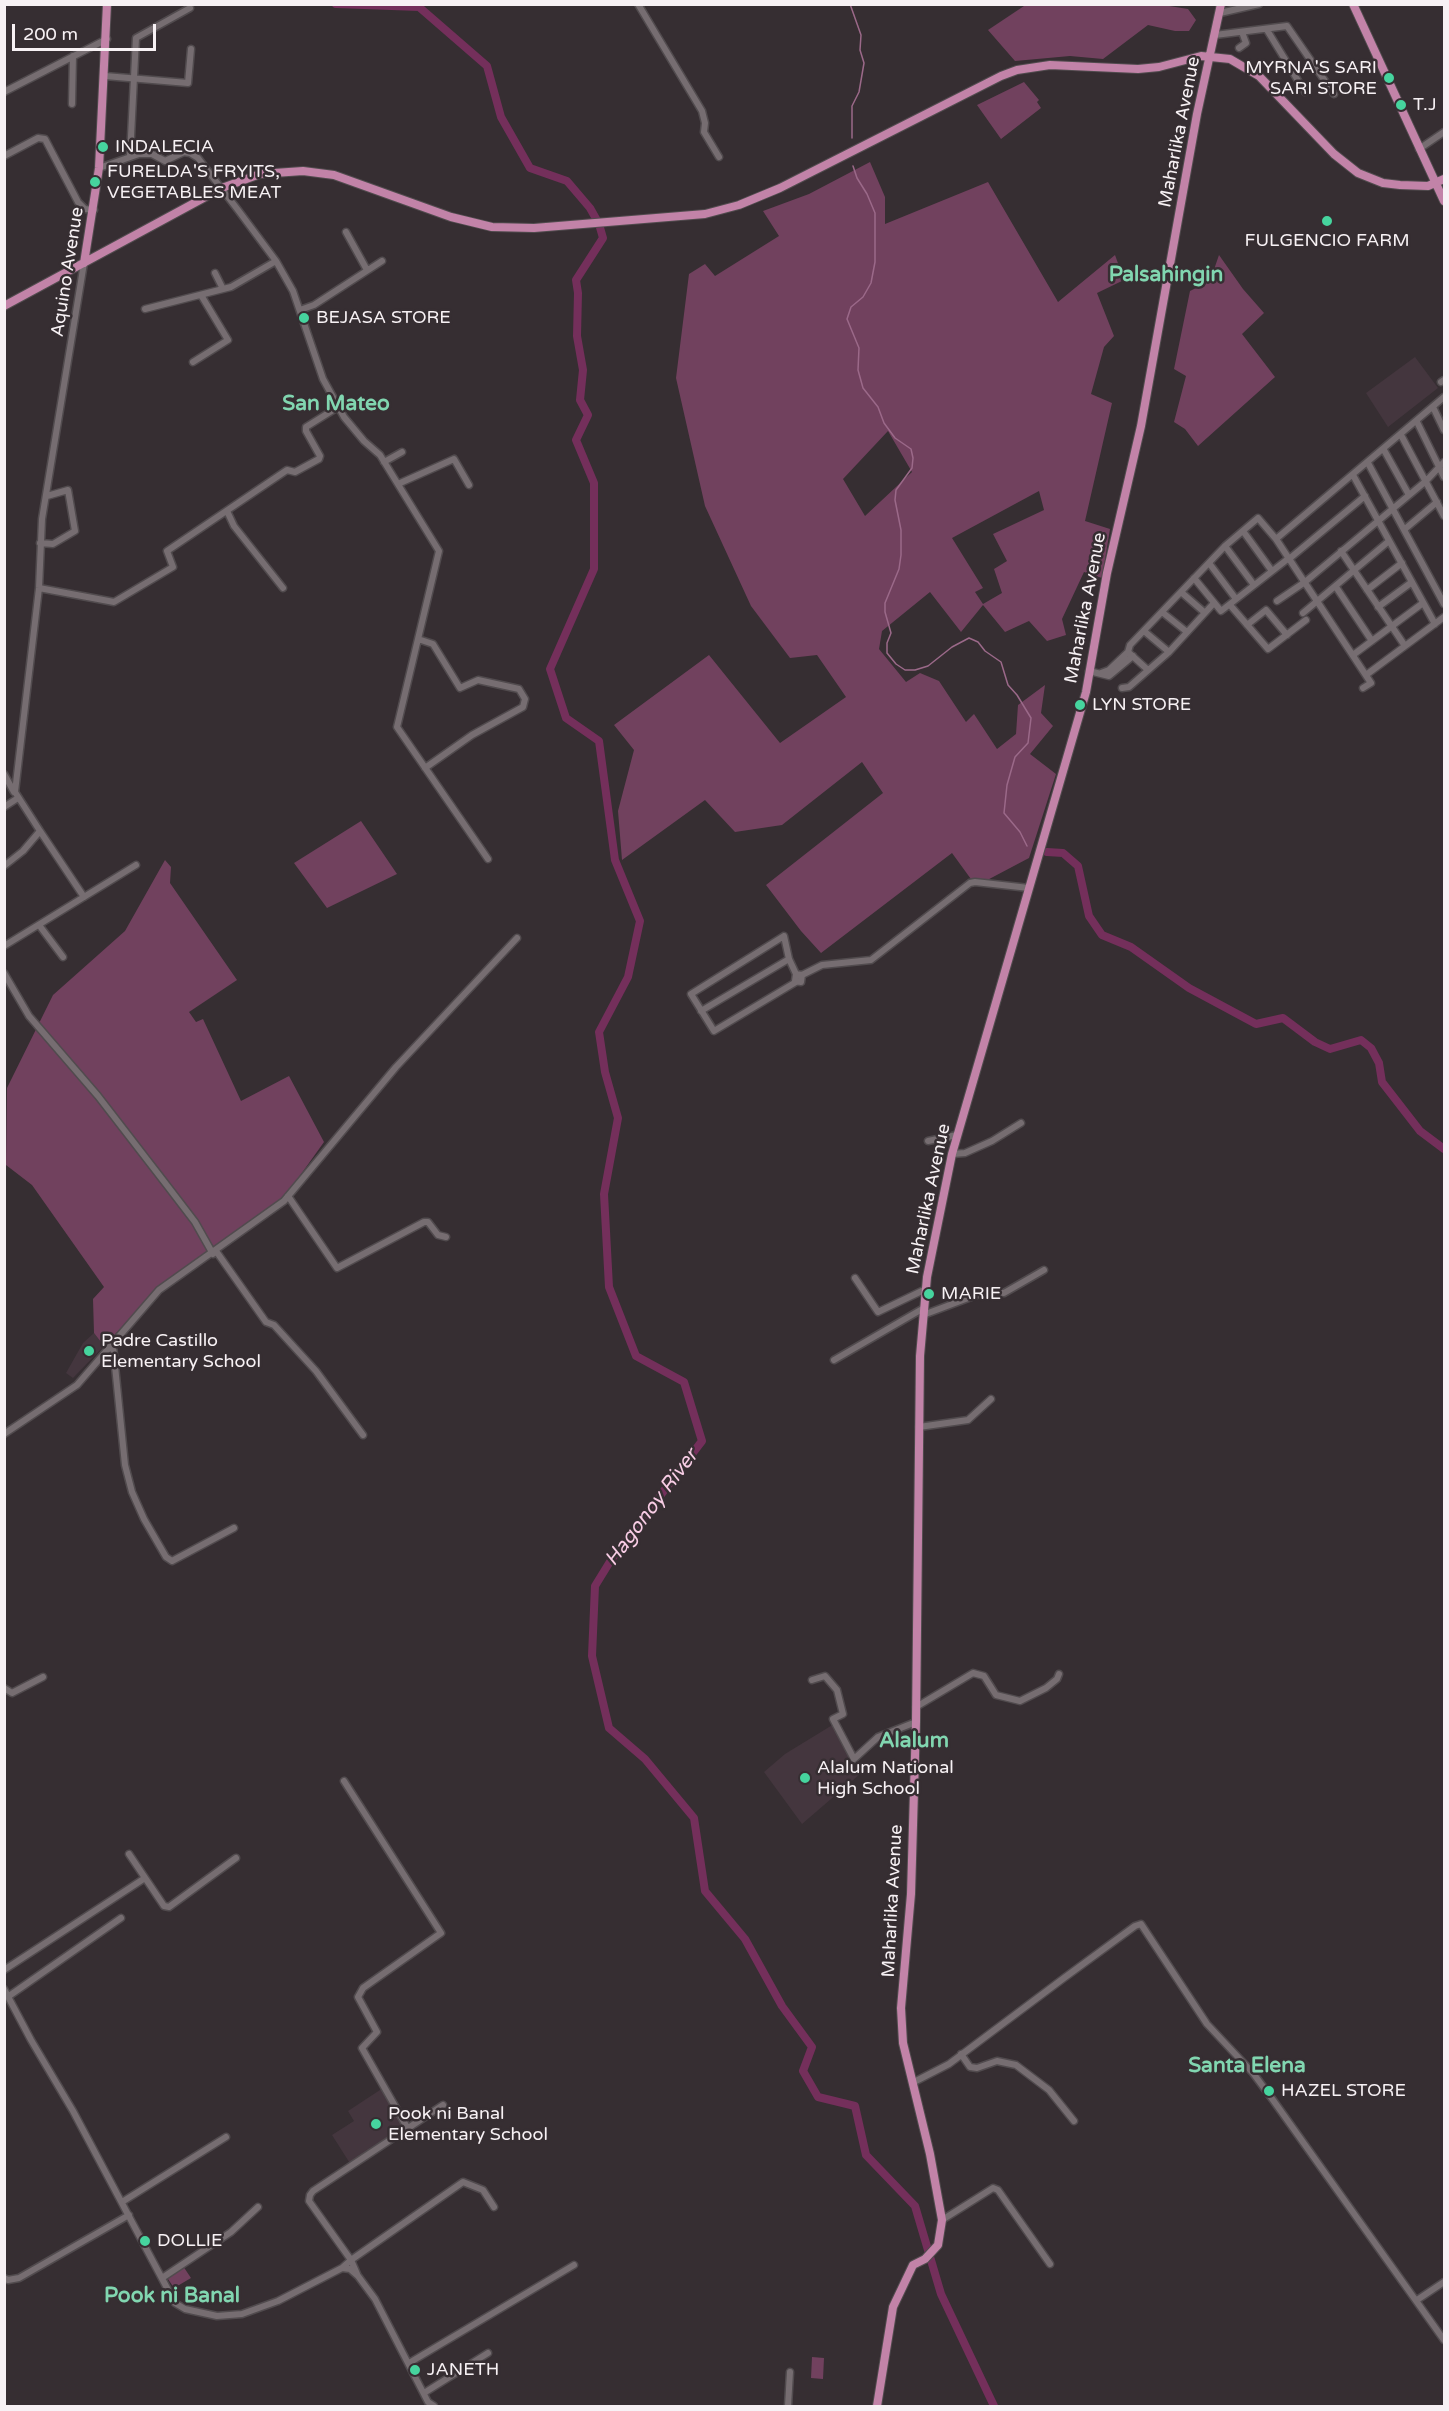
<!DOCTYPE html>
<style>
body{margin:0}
#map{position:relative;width:1449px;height:2411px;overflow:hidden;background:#362e32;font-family:"Varela Round",sans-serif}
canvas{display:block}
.frame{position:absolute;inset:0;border:6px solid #f7f1f4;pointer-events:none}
.scale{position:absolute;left:12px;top:24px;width:144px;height:27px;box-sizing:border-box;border:3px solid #f7f1f4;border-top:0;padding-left:8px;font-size:18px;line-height:21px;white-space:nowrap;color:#f7f1f4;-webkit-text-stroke:4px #362e32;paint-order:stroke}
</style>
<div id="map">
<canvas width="1449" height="2411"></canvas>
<div class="frame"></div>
<div class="scale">200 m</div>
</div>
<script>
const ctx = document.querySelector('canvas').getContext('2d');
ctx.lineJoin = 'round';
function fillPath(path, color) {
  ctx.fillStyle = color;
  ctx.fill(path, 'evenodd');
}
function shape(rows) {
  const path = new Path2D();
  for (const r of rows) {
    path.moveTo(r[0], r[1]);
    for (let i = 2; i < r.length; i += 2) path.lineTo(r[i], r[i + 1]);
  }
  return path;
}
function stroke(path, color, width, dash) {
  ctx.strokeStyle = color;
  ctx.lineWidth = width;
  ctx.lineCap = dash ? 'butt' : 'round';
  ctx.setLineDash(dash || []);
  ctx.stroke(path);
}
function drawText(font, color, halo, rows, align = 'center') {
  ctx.font = font + ' "Varela Round",sans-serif';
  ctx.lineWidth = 5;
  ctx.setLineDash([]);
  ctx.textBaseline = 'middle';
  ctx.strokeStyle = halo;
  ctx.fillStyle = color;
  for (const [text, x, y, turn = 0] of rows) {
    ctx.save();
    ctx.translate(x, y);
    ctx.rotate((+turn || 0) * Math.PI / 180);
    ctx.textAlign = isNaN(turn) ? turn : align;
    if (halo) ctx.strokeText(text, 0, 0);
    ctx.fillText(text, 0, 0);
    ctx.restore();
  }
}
const built = shape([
 [1415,357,1438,388,1388,427,1366,393],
 [94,1333,104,1346,73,1378,66,1373,83,1343],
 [834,1724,860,1774,802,1824,764,1772,785,1754],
 [383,2088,406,2128,351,2165,332,2135,354,2121,348,2111]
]);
const green = shape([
 [1027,4,1163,5,1188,9,1196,20,1189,31,1175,31,1148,25,1103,59,1070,56,1015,61,988,30],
 [1024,82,1039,100,1037,102,1041,108,1001,139,977,105],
 [870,162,885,197,885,224,988,182,1058,302,1115,255,1124,280,1097,293,1114,336,1104,347,1091,394,1112,403,1085,521,1110,529,1102,578,1084,572,1062,619,1066,635,1047,641,1029,621,1005,632,983,605,961,632,930,592,882,631,879,649,906,682,920,673,939,681,966,722,974,714,997,749,1016,734,1018,705,1045,685,1041,713,1053,726,1030,754,1056,774,1029,858,976,886,952,853,821,953,801,931,766,885,883,793,862,762,782,825,735,832,705,800,622,860,618,811,634,750,614,725,709,655,780,743,846,697,817,655,790,658,751,606,705,506,676,378,689,274,705,264,715,276,779,236,763,211,809,194],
 [888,431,912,472,865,516,843,479],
 [1039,491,1044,510,993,534,1007,561,994,569,1002,593,983,604,975,592,983,588,952,538],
 [1219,255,1243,289,1264,313,1242,334,1275,377,1198,446,1185,429,1174,422,1186,376,1174,369,1190,291,1210,281],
 [361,821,397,874,327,908,294,863],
 [165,860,171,867,170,883,237,980,189,1012,196,1022,203,1019,241,1101,289,1076,324,1142,284,1198,159,1287,104,1346,94,1333,93,1299,104,1287,32,1185,6,1165,7,1088,53,995,125,931],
 [183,2266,191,2278,174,2288,166,2276],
 [812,2357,824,2358,823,2379,811,2378]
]);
const stream = shape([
 [850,4,861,35,860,50,864,63,859,92,852,106,852,138],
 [853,166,857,178,867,194,875,213,875,262,871,283,863,297,851,307,847,319,859,348,858,370,863,388,878,407,884,423,895,438,911,449,913,458,912,468,896,490,895,500,901,530,901,555,899,569,885,603,885,612,891,633,887,643,887,653,896,664,905,670,915,670,928,666,952,647,969,638,978,642,985,651,1001,662,1008,685,1017,695,1031,718,1028,743,1015,757,1007,785,1004,813,1020,832,1027,846]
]);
const river = shape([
 [336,4,419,7,487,66,501,117,530,168,567,181,590,208,599,224,603,238,576,280,578,293,577,336,583,370,580,400,588,415,576,440,594,483,594,569,550,669,566,718,599,741,615,860,640,921,628,977,599,1032,605,1072,618,1118,604,1194,609,1287,636,1356,684,1382,702,1441,611,1560,595,1586,592,1656,609,1728,645,1759,694,1818,705,1891,745,1939,782,2006,812,2047,803,2071,818,2097,855,2106,866,2155,915,2206,941,2294,994,2406],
 [1047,852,1063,853,1078,866,1089,916,1102,935,1131,947,1189,988,1256,1024,1283,1018,1315,1042,1330,1049,1361,1040,1371,1048,1379,1063,1382,1082,1420,1131,1444,1149]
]);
const minor = shape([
 [638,4,702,111,705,123,704,132,719,157],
 [1220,13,1259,4],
 [1267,30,1305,92],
 [1215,35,1287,26,1334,94],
 [1239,48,1246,43,1242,32],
 [105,76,188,83,191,49],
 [4,92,107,39],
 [72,104,73,56],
 [1419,149,1444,132],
 [4,156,38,138,45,139,78,202,85,209,94,210],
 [130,156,136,38,190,8],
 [99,168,139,154,152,154,165,161,184,152,190,153,198,158,238,210,276,261,293,291,323,379,344,417,364,441,380,455,439,551,397,727,488,859],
 [346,232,367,270],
 [215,273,223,289],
 [145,309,231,287,276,261],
 [300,310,314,305,382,261],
 [193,362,228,340,201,295],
 [1441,382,1444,380],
 [1433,407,1444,430],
 [1417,422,1444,477],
 [1401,435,1444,516],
 [1384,450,1409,495],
 [384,462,402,452],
 [1368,463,1444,604],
 [1353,475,1435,624],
 [398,484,454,459,469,485],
 [227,511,234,526,283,588],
 [1405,529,1437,502],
 [1243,531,1272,571],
 [1276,539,1444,397],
 [40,543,53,544,75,531,68,490,47,496],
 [1225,546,1254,585],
 [1341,551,1405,646],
 [1289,559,1365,496],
 [1209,563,1236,599],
 [1194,578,1221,611,1289,558],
 [1336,587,1372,641],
 [39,588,114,602,173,567,167,551,287,470,295,472,319,459,320,456,306,431,306,427,338,407],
 [1367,590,1402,563],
 [1181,592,1204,612],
 [1277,601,1305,582,1426,481,1444,462],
 [1230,605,1268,649,1306,620],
 [1378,607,1412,582],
 [1162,612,1187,632],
 [1303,613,1389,541],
 [1247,625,1266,610,1287,635],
 [1144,631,1169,652],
 [418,639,433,644,460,688,478,680,519,689,525,699,523,707,472,735,425,768],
 [1353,655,1423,603],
 [1148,670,1128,652,1130,645,1225,546,1258,518,1276,539,1371,683,1363,688],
 [1089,671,1109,676,1133,656],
 [1101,673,1109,670,1128,652],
 [1366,675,1444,617],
 [1122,688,1129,687,1169,652,1214,603],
 [4,774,14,792],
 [4,807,18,798],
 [40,831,84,897],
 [4,866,23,851,40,831,15,792,39,588,42,519,84,263],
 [39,925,63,957],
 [4,946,136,865],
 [4,973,29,1016,98,1096,169,1188,195,1222,213,1254],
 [796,974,789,959,784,936,691,994,714,1031,796,982],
 [802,975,801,982,795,981,796,974,802,975,822,965,871,960,970,883,975,882,1029,888],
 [701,1011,789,959],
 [928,1141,957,1135],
 [952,1154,965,1153,992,1141,1021,1123],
 [288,1196,337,1268,424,1222,428,1222,438,1235,446,1237],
 [216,1251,266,1322,274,1325,316,1371,363,1435],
 [855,1278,878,1312,926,1289],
 [923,1315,987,1291,1004,1293,1044,1270],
 [113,1346,125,1465,132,1492,144,1519,166,1557,172,1561,234,1528],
 [834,1360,924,1308],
 [919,1427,968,1420,991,1399],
 [4,1434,77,1385,159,1290,284,1201,396,1067,517,938],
 [812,1680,825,1676,837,1690,843,1714,833,1719,854,1759,878,1737,916,1722],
 [4,1688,12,1693,43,1677],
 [916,1707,973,1673,984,1676,996,1695,1020,1701,1046,1688,1057,1679,1059,1674],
 [344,1781,441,1933,363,1988,358,1997,377,2032,362,2048,408,2129],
 [129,1854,164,1906,169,1907,236,1858],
 [4,1970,145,1878],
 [4,1989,31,2040,73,2111,175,2303,185,2309,217,2316,242,2314,278,2301,342,2268,350,2269,358,2276,375,2299,428,2402,434,2406],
 [9,1996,121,1918],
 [961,2054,970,2067,977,2068,997,2061,1016,2065,1049,2090,1074,2121],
 [914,2082,949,2064,1064,1978,1135,1926,1141,1924,1207,2024,1253,2073,1273,2100,1444,2340],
 [122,2202,226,2137],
 [942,2220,993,2188,998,2190,1050,2264],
 [342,2268,351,2260,309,2201,310,2195,313,2191,443,2105],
 [357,2274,351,2260,463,2182,483,2190,494,2207],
 [4,2278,8,2280,19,2278,129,2215],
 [162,2278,231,2232,258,2207],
 [1417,2300,1444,2282],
 [409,2363,574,2265],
 [424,2393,488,2353],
 [788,2406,790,2372]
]);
const major = shape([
 [1353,4,1444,201],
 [84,263,99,168,107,4],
 [4,306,222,188,260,174,303,171,334,175,451,217,492,227,534,228,705,214,739,205,780,188,1001,76,1017,70,1050,65,1138,69,1159,67,1201,56,1230,59,1259,76,1334,154,1358,173,1383,183,1400,185,1428,186,1444,179],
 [877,2406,893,2307,913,2265,925,2259,938,2245,942,2220,930,2154,903,2043,901,2008,911,1894,916,1722,920,1356,927,1277,952,1154,1086,692,1107,573,1141,426,1197,114,1221,4]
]);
const markers = [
 [1389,78,6,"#46d49e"],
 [1401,105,6,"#46d49e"],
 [103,147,6,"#46d49e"],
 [95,182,6,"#46d49e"],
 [1327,221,6,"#46d49e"],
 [304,318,6,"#46d49e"],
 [1080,705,6,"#46d49e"],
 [929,1294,6,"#46d49e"],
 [89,1351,6,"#46d49e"],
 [805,1778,6,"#46d49e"],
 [1269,2091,6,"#46d49e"],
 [376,2124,6,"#46d49e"],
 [145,2241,6,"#46d49e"],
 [415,2370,6,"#46d49e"]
];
const poiNames = [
 ["MYRNA'S SARI",1377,68,"right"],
 ["SARI STORE",1377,89,"right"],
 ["T.J",1413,105],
 ["INDALECIA",115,147],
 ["FURELDA'S FRYITS,",107,172],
 ["VEGETABLES MEAT",107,193],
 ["FULGENCIO FARM",1327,241,"center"],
 ["BEJASA STORE",316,318],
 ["LYN STORE",1092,705],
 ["MARIE",941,1294],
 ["Padre Castillo",101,1341],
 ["Elementary School",101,1362],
 ["Alalum National",817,1768],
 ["High School",817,1789],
 ["HAZEL STORE",1281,2091],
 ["Pook ni Banal",388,2114],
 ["Elementary School",388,2135],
 ["DOLLIE",157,2241],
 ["JANETH",427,2370]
];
const streetNames = [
 ["Maharlika Avenue",1180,132,-79],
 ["Aquino Avenue",68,272,-81],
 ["Maharlika Avenue",1086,608,-79],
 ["Maharlika Avenue",929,1199,-78],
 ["Maharlika Avenue",893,1901,-87]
];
const waterNames = [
 ["Hagonoy River",652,1508,-53]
];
const quarterNames = [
 ["Palsahingin",1166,275],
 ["San Mateo",336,404],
 ["Alalum",914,1741],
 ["Santa Elena",1247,2066],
 ["Pook ni Banal",172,2296]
];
fillPath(built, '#44363e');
fillPath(green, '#71415e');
stroke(stream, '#9b6989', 1.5);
stroke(river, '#742f5b', 8);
stroke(minor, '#514b4e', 9);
stroke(major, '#514b4e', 10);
stroke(minor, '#766d71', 6);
stroke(major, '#c283a8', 8);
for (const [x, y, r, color] of markers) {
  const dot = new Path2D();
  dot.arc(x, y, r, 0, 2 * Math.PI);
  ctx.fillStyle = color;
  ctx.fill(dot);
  stroke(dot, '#362e32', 2);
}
drawText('18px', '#f7f1f4', '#362e32', poiNames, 'left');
drawText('18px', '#f7f1f4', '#362e32', streetNames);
drawText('italic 20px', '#f8cde5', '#362e32', waterNames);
drawText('bold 21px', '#81d6b0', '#362e32', quarterNames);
</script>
